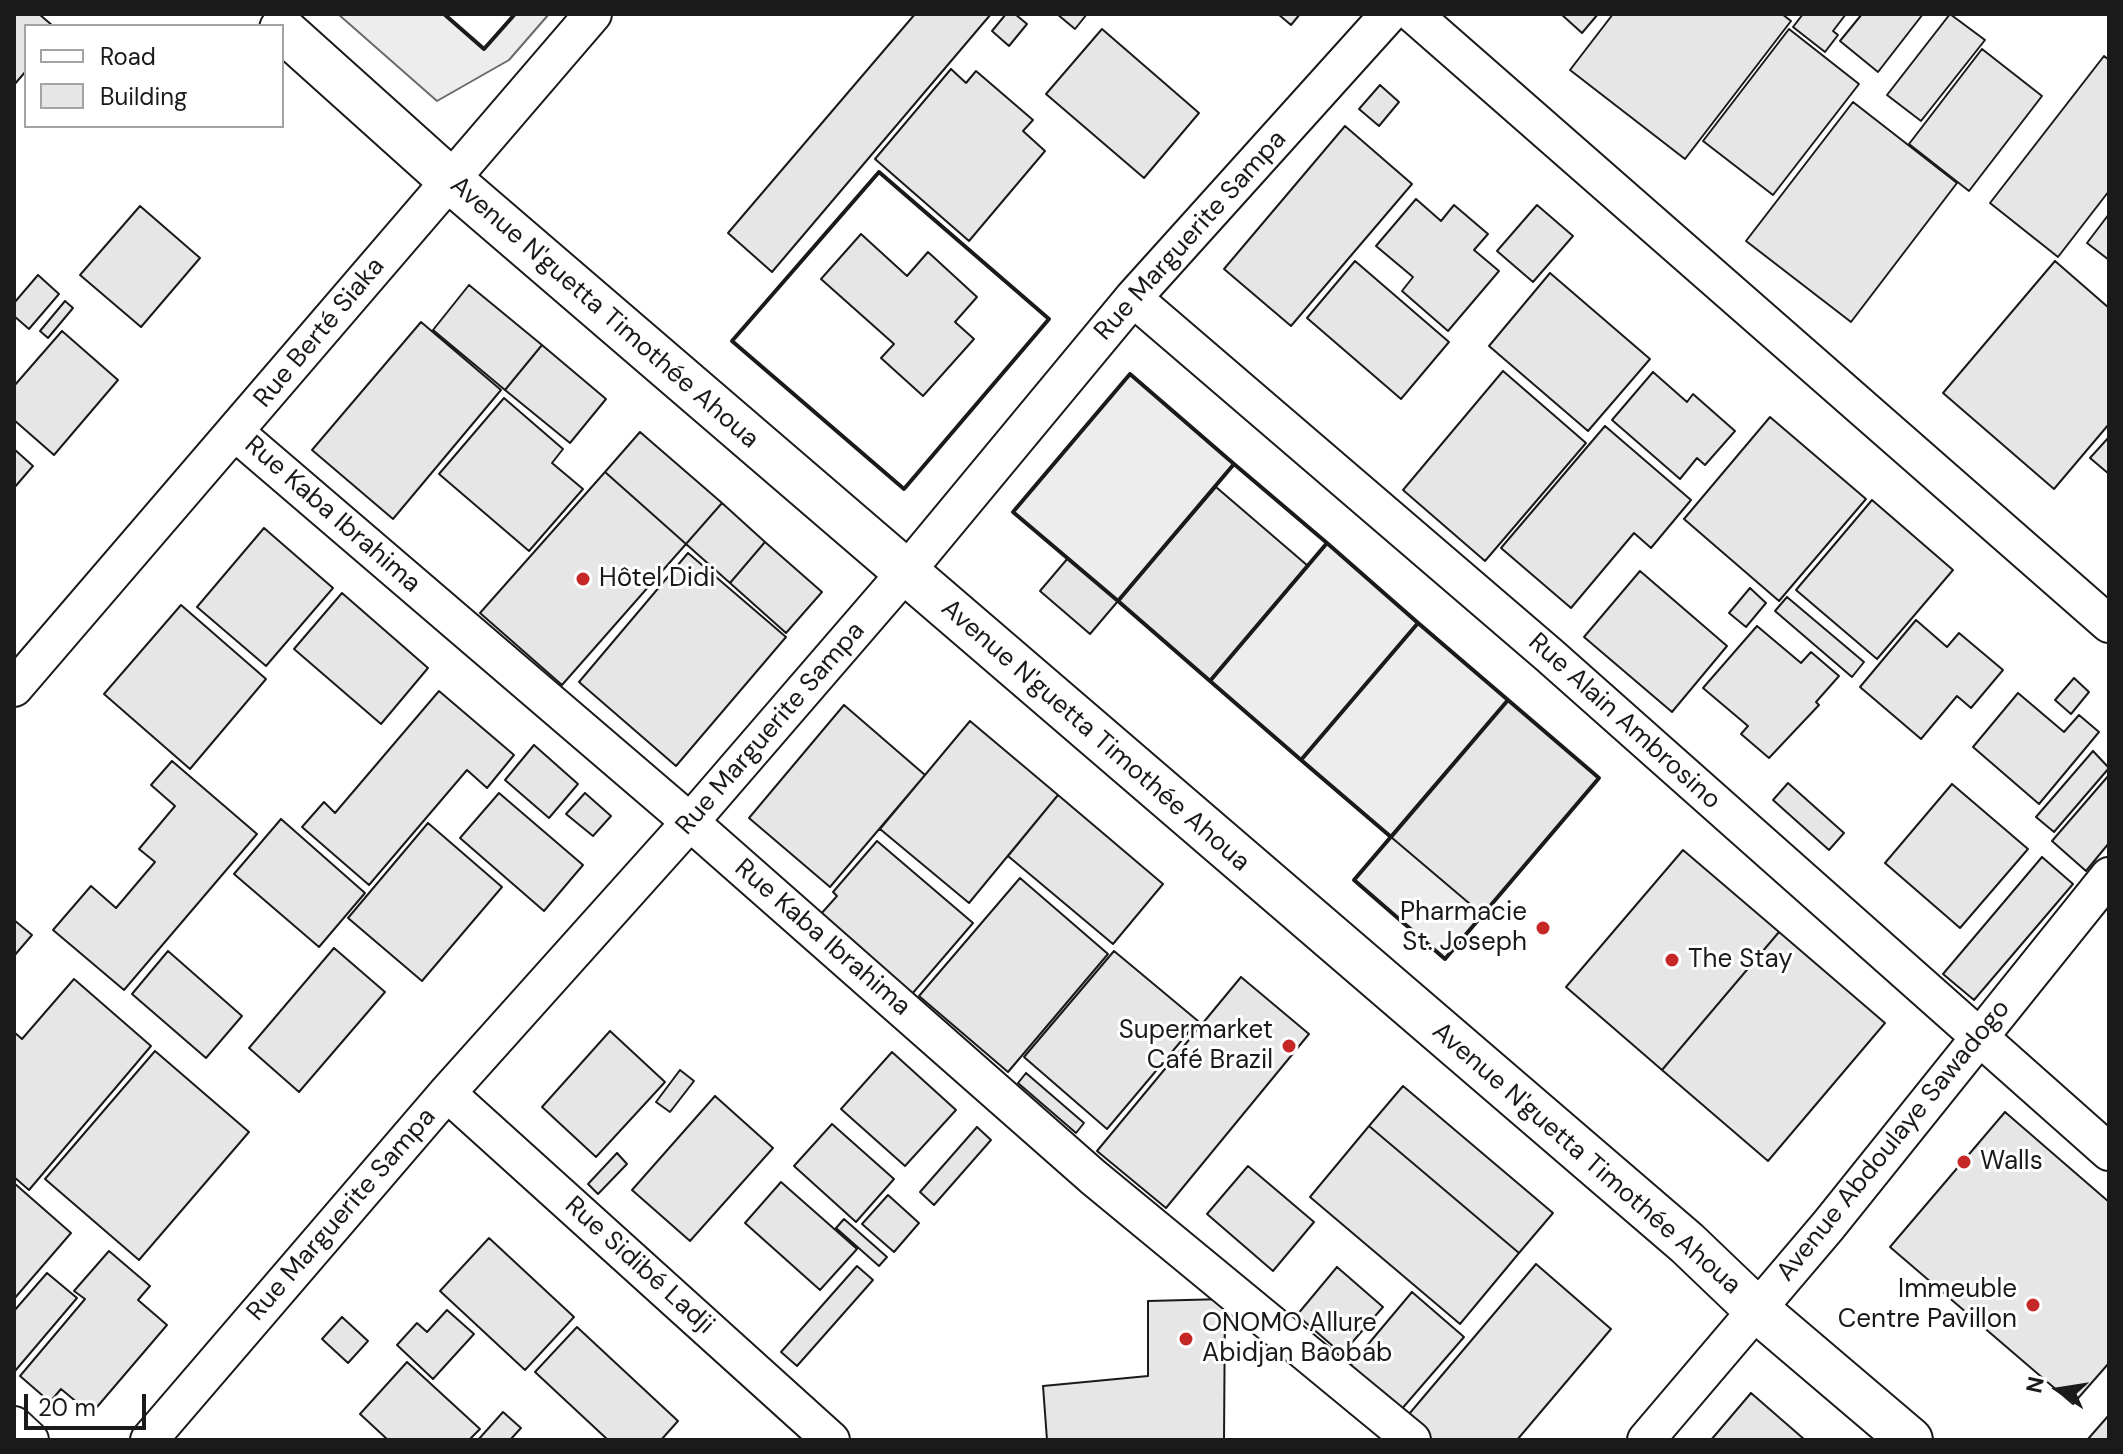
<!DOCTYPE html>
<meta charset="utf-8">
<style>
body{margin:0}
#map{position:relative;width:2123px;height:1454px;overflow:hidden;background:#fff;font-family:"DM Sans",sans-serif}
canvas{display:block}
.frame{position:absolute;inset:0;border:16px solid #1a1a1a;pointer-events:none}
.legend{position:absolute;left:24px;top:24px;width:260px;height:104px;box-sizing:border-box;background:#fff;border:2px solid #a3a3a3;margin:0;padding:10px 14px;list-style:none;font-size:24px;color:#1a1a1a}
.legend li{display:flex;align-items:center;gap:16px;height:40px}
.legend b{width:40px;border:2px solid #a3a3a3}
.north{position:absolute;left:2019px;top:1350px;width:80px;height:80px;-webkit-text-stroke:6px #fff;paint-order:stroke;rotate:282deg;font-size:22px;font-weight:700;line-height:32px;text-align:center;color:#1a1a1a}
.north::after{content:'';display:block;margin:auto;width:28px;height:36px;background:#1a1a1a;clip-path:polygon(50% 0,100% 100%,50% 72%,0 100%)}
.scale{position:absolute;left:24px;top:1394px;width:122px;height:36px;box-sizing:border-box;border:4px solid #1a1a1a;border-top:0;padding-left:10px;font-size:24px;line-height:28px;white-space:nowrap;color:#1a1a1a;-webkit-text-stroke:6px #fff;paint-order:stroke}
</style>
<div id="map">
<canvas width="2123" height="1454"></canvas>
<div class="frame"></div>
<ul class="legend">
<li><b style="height:10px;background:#fff"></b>Road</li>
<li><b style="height:22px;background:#e6e6e6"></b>Building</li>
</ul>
<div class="north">N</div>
<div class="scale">20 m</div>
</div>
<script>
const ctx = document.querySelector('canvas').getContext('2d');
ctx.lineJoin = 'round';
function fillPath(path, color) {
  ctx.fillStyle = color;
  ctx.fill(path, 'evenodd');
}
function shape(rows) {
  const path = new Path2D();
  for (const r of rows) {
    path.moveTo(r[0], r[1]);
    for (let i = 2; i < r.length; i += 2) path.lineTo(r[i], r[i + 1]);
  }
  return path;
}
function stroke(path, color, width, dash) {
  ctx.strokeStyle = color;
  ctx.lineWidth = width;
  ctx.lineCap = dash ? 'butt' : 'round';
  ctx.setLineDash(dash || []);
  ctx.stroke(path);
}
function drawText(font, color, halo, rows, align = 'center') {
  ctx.font = font + ' "DM Sans",sans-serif';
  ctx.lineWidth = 6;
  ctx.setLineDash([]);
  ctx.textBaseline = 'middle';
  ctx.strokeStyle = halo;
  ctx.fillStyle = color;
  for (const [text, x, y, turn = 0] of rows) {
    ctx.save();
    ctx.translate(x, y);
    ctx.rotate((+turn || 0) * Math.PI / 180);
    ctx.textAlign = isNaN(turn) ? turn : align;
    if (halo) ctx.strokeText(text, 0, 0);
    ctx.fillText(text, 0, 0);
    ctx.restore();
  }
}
const built = shape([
 [338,14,444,14,484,49,515,14,549,14,509,60,437,101,338,14],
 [1130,374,1234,464,1118,601,1013,512,1130,374],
 [1327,543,1599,778,1445,959,1354,880,1391,836,1210,681,1327,543]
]);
const building = shape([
 [14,14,39,14,53,26,26,26,26,71,14,85,14,14],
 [915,14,991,14,772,272,728,233,915,14],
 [1006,14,1015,14,1027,24,1009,46,992,31,1006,14],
 [1057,14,1087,14,1075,29,1057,14],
 [1278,14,1300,14,1291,25,1278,14],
 [1561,14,1598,14,1582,33,1561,14],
 [1613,14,1782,14,1791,21,1685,159,1570,70,1613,14],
 [1803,14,1846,14,1833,31,1838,35,1825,52,1793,27,1803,14],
 [1862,14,1923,14,1878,72,1840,41,1862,14],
 [1950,14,1985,40,1921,121,1887,95,1950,14],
 [1102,29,1199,113,1144,178,1046,94,1102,29],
 [1789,29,1859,84,1773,195,1703,141,1789,29],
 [1982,49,2042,96,1969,191,1909,144,1982,49],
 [2104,56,2109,60,2109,191,2058,257,1990,203,2104,56],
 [951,69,966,83,976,71,1033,120,1023,131,1045,151,969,241,875,159,951,69],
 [1380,85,1399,102,1379,126,1359,109,1380,85],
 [1853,102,1957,183,1851,322,1746,241,1853,102],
 [1345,126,1412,184,1291,326,1224,269,1345,126],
 [1416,199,1441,221,1454,205,1488,234,1474,250,1499,271,1448,331,1402,291,1413,277,1376,246,1416,199],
 [1537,205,1573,236,1533,282,1497,251,1537,205],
 [140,206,200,258,141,327,80,275,140,206],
 [2109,214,2109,260,2087,243,2109,214],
 [861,234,907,276,928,252,977,297,955,322,974,339,923,396,881,358,894,344,821,279,861,234],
 [1355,261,1449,342,1401,399,1307,318,1355,261],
 [2055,261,2109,308,2109,424,2054,489,1943,393,2055,261],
 [1550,273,1650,359,1588,431,1489,346,1550,273],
 [38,275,59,294,29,329,14,316,14,303,38,275],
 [469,285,542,345,505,390,433,330,469,285],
 [65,301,73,308,48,338,40,331,65,301],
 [421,322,501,390,393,519,312,450,421,322],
 [62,331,118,380,54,455,14,420,14,386,62,331],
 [542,345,606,399,570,443,505,390,542,345],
 [1503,371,1586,443,1485,561,1403,490,1503,371],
 [1653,372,1687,402,1693,394,1735,431,1705,465,1697,458,1680,479,1612,420,1653,372],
 [504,398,563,449,552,463,583,489,529,551,439,474,504,398],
 [1770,417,1866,499,1779,601,1684,519,1770,417],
 [1605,426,1691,500,1651,548,1634,533,1571,608,1501,548,1605,426],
 [640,432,722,503,686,544,605,472,640,432],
 [2109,437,2109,474,2090,458,2109,437],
 [14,449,33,466,14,488,14,449],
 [605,472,686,544,562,685,480,613,605,472],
 [1216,487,1308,566,1210,681,1118,601,1216,487],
 [1872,500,1953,570,1877,659,1796,590,1872,500],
 [722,503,765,542,730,583,686,544,722,503],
 [264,528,333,588,266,666,197,607,264,528],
 [765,542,822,592,786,633,730,583,765,542],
 [688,553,786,637,676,766,579,682,688,553],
 [1068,558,1118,601,1090,634,1040,591,1068,558],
 [1640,571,1727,646,1672,712,1584,637,1640,571],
 [1750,588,1766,603,1746,627,1729,613,1750,588],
 [342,593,428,668,381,724,294,649,342,593],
 [1787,597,1864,662,1852,677,1775,611,1787,597],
 [181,605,266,679,190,769,104,694,181,605],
 [1916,620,1947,647,1959,633,2003,670,1971,708,1957,696,1921,739,1860,687,1916,620],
 [1757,626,1801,663,1811,652,1839,676,1816,702,1819,705,1769,758,1741,734,1748,726,1703,688,1757,626],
 [2074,678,2089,692,2071,714,2055,700,2074,678],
 [439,691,514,755,487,788,467,770,369,885,302,827,324,802,335,813,439,691],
 [2018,693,2064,732,2079,715,2099,732,2039,804,1973,747,2018,693],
 [1508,700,1599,778,1483,915,1391,837,1508,700],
 [844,705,925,775,830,887,749,818,844,705],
 [970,721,1058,795,969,903,880,829,970,721],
 [534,745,578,784,549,818,505,780,534,745],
 [2093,751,2109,768,2054,832,2036,817,2093,751],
 [172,761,257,834,124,990,53,930,91,886,116,908,155,862,139,849,175,806,151,785,172,761],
 [2109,775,2109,843,2086,871,2052,841,2109,775],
 [1788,783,1844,833,1829,850,1773,800,1788,783],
 [1952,784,2028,849,1960,928,1885,863,1952,784],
 [499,793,583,865,544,911,460,838,499,793],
 [585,793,611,816,593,836,566,814,585,793],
 [1058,795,1163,884,1113,944,1008,856,1058,795],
 [281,819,365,893,319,947,234,874,281,819],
 [428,823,502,887,422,981,348,918,428,823],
 [877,841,973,923,912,994,820,915,837,896,833,892,877,841],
 [1683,850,1779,932,1662,1070,1566,987,1683,850],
 [2042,857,2073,884,1974,1000,1943,974,2042,857],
 [1020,878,1108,954,1008,1072,919,996,1020,878],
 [14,920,32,935,14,956,14,920],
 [1779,932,1885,1023,1768,1161,1662,1070,1779,932],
 [334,948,385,992,299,1092,249,1048,334,948],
 [168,951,242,1016,206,1058,132,994,168,951],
 [1114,951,1198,1021,1107,1129,1024,1057,1114,951],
 [1241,977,1309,1034,1166,1208,1097,1151,1241,977],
 [74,979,151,1046,29,1190,14,1177,14,1032,22,1039,74,979],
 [610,1031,665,1082,596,1157,542,1107,610,1031],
 [155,1051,249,1132,139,1260,45,1179,155,1051],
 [892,1052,956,1110,905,1166,841,1109,892,1052],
 [680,1070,694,1081,670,1112,656,1102,680,1070],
 [1026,1073,1084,1123,1076,1133,1018,1083,1026,1073],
 [1403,1086,1553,1213,1519,1253,1369,1126,1403,1086],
 [715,1096,773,1148,690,1241,632,1190,715,1096],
 [2005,1112,2109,1202,2109,1363,2073,1404,1890,1247,2005,1112],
 [832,1124,894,1179,856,1222,794,1166,832,1124],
 [1369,1126,1519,1253,1460,1324,1310,1197,1369,1126],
 [977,1127,991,1140,934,1205,920,1192,977,1127],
 [617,1153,627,1164,598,1194,588,1184,617,1153],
 [1248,1166,1314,1222,1273,1271,1207,1214,1248,1166],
 [781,1182,857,1249,820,1290,745,1223,781,1182],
 [14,1183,71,1233,14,1299,14,1183],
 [888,1195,919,1223,894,1252,862,1224,888,1195],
 [844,1219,887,1257,879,1266,836,1228,844,1219],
 [489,1238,574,1317,525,1370,440,1291,489,1238],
 [109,1251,150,1286,138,1300,167,1325,91,1414,61,1389,50,1402,20,1376,85,1299,74,1291,109,1251],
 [1536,1264,1611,1329,1517,1440,1427,1440,1404,1420,1536,1264],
 [857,1266,873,1280,797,1366,781,1352,857,1266],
 [1337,1267,1383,1307,1342,1354,1297,1315,1337,1267],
 [47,1273,77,1298,15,1371,14,1311,47,1273],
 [1412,1292,1464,1337,1400,1411,1349,1367,1412,1292],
 [1225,1299,1224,1440,1047,1440,1043,1386,1148,1376,1148,1301,1225,1299],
 [447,1310,474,1334,433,1379,397,1345,417,1323,427,1332,447,1310],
 [342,1317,368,1341,348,1363,322,1339,342,1317],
 [577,1327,678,1421,661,1440,608,1440,535,1372,577,1327],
 [407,1362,480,1429,469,1440,388,1440,360,1414,407,1362],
 [1751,1393,1805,1440,1711,1440,1751,1393],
 [503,1412,521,1428,510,1440,478,1440,503,1412],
 [2109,1415,2109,1440,2090,1440,2088,1439,2109,1415]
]);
const street = shape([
 [1413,14,2109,624],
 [1133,298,1549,655,2109,1152],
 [236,433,690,822,1093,1177,1412,1440],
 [14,688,593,14],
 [447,1093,831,1440],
 [14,1425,30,1440],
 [149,1440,447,1093,690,822,905,573,1133,298,1389,14],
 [1646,1440,1828,1226,2109,876]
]);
const secondary = shape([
 [282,29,450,180,1687,1243,1756,1309,1910,1440]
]);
const wall = shape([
 [444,14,484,49,515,14],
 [879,172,1049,319,904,489,732,341,879,172],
 [1130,374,1234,464,1118,601,1013,512,1130,374],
 [1234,464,1327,543,1210,681,1118,601,1234,464],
 [1327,543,1418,623,1301,760,1210,681,1327,543],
 [1418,623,1508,700,1391,837,1301,760,1418,623],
 [1508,700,1599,778,1445,959,1354,880,1508,700]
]);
const markers = [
 [583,579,8,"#c62828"],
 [1543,928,8,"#c62828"],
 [1672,960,8,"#c62828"],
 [1289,1046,8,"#c62828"],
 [1964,1162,8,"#c62828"],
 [2033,1305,8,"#c62828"],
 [1186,1339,8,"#c62828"]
];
const streetNames = [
 ["Rue Marguerite Sampa",1191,236,-48],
 ["Avenue N'guetta Timothée Ahoua",604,313,41],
 ["Rue Berté Siaka",320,333,-50],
 ["Rue Kaba Ibrahima",332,515,41],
 ["Rue Alain Ambrosino",1624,722,42],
 ["Rue Marguerite Sampa",771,729,-49],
 ["Avenue N'guetta Timothée Ahoua",1095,736,41],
 ["Rue Kaba Ibrahima",822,938,41],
 ["Avenue Abdoulaye Sawadogo",1894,1141,-51],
 ["Avenue N'guetta Timothée Ahoua",1586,1159,41],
 ["Rue Marguerite Sampa",342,1215,-49],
 ["Rue Sidibé Ladji",639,1266,42]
];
const poiNames = [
 ["Hôtel Didi",599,579],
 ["Pharmacie",1527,913,"right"],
 ["St. Joseph",1527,943,"right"],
 ["The Stay",1688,960],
 ["Supermarket",1273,1031,"right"],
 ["Café Brazil",1273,1061,"right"],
 ["Walls",1980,1162],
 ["Immeuble",2017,1290,"right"],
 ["Centre Pavillon",2017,1320,"right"],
 ["ONOMO Allure",1202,1324],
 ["Abidjan Baobab",1202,1354]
];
fillPath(built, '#ededed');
stroke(built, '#6a6a6a', 2);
fillPath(building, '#e6e6e6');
stroke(building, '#1a1a1a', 2);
stroke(street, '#1a1a1a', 40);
stroke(secondary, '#1a1a1a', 48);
stroke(street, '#fff', 36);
stroke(secondary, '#fff', 44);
stroke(wall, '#1a1a1a', 4);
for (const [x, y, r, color] of markers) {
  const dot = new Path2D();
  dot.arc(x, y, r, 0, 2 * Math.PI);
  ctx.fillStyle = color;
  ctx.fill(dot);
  stroke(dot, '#fff', 3);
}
drawText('26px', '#1a1a1a', '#fff', streetNames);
drawText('26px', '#1a1a1a', '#fff', poiNames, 'left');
</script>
